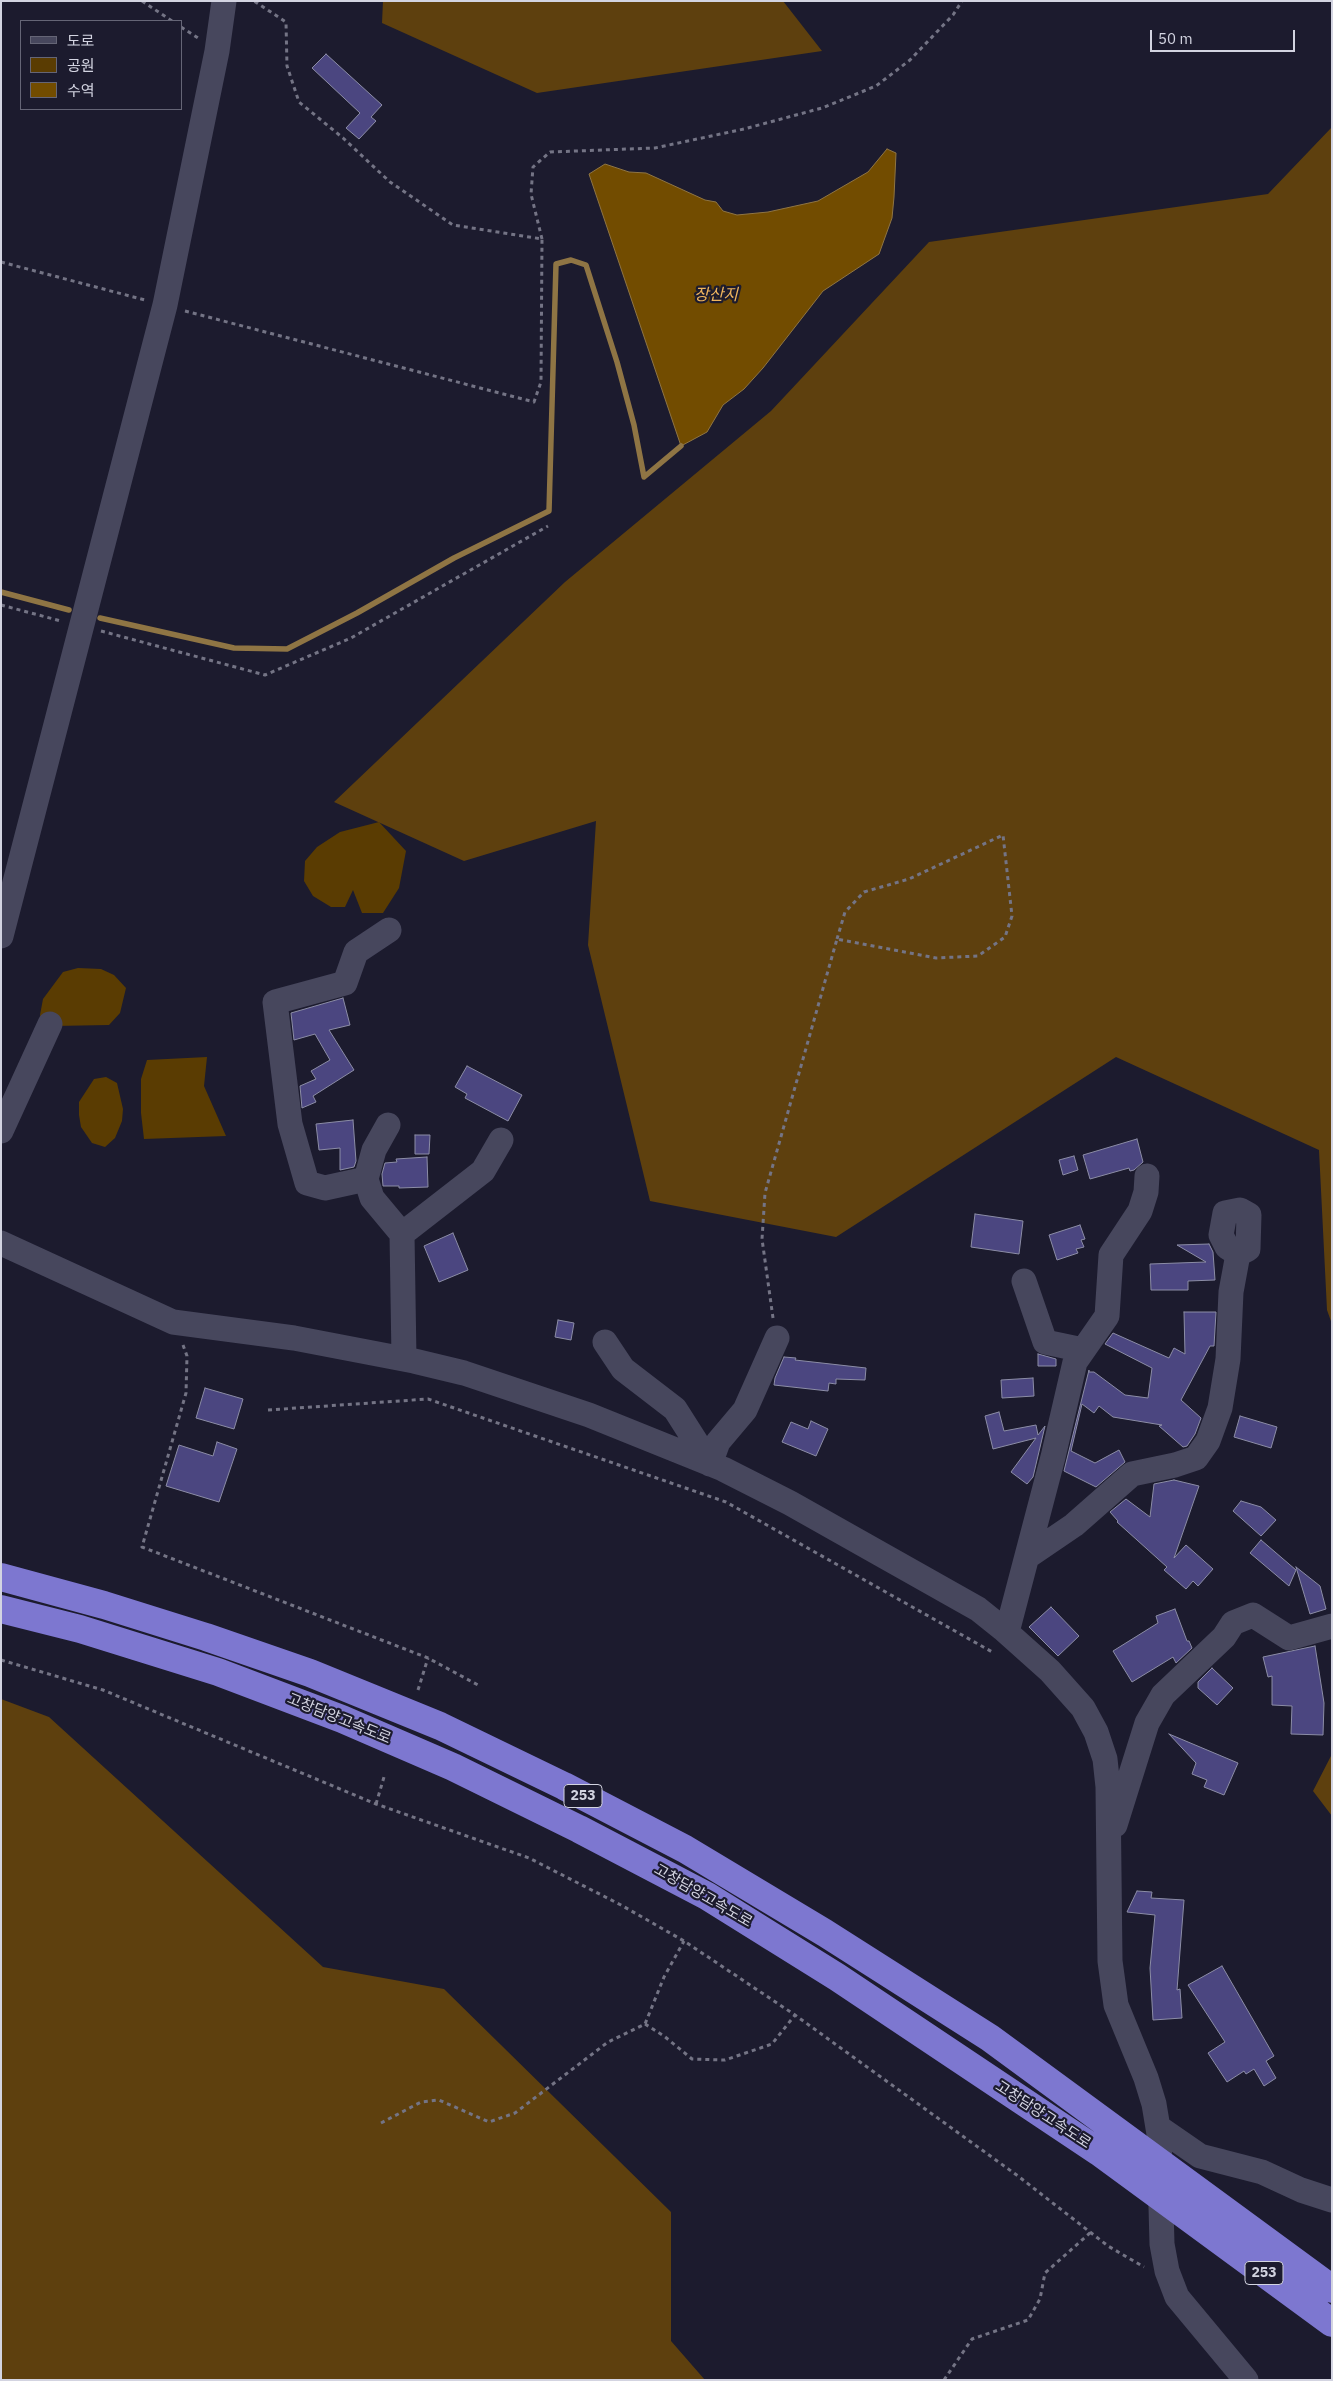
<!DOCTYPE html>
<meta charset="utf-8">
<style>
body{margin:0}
#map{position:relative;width:1333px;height:2381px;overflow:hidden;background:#1c1b2e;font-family:"IBM Plex Sans","Noto Sans KR",sans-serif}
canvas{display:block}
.frame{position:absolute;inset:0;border:2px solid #d3d4e1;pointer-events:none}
.legend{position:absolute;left:20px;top:20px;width:162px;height:90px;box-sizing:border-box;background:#1c1b2e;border:1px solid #656576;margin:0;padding:6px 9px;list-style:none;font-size:15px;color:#d3d4e1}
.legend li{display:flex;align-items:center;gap:10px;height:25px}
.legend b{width:25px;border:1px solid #656576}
.scale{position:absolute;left:1150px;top:30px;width:145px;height:22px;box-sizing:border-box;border:2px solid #d3d4e1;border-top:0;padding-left:6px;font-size:15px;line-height:18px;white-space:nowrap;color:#d3d4e1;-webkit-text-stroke:4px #1c1b2e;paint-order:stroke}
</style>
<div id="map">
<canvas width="1333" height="2381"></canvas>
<div class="frame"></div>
<ul class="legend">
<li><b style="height:6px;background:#47475d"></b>도로</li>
<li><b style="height:14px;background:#5a3c02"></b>공원</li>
<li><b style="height:14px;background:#724c00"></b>수역</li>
</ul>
<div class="scale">50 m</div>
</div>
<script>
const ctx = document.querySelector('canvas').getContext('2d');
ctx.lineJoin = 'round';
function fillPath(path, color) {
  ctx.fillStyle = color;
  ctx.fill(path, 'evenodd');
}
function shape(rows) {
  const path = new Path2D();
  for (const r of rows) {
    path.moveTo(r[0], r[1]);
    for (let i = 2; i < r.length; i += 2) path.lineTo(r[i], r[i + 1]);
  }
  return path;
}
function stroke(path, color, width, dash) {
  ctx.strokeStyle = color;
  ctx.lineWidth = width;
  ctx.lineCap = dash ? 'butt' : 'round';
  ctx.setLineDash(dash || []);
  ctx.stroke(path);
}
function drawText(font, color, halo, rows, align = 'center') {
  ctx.font = font + ' "IBM Plex Sans","Noto Sans KR",sans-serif';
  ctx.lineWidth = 4.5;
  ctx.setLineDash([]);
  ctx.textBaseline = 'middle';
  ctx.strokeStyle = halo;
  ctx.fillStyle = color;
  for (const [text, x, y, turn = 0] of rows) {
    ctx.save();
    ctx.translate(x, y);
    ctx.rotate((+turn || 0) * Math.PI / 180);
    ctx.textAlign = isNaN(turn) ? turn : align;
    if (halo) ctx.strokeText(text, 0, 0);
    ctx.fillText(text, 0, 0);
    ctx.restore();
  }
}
const green = shape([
 [379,822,406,851,399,888,383,913,362,913,353,890,345,907,331,907,313,896,304,881,305,861,317,847,340,832],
 [78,968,101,969,114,975,126,988,120,1013,109,1025,54,1026,41,1019,40,1015,43,999,63,972],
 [207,1057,204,1086,226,1136,144,1139,141,1113,141,1079,147,1060],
 [106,1077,117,1083,123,1109,122,1121,115,1138,105,1147,92,1143,81,1127,79,1115,79,1102,94,1079]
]);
const forest = shape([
 [383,1,783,1,822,51,537,93,382,23],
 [1332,127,1332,1324,1327,1310,1319,1150,1116,1057,836,1237,650,1201,588,945,596,821,464,861,334,802,565,582,771,411,929,242,1268,194],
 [1,1699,49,1717,323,1967,444,1989,671,2212,671,2341,705,2380,1,2380],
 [1332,1754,1332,1816,1313,1791]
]);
const water = shape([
 [887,149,896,153,894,197,892,218,879,254,823,291,763,368,744,389,723,405,707,432,681,446,589,174,605,164,629,172,646,173,705,200,716,202,723,211,737,215,768,212,818,201,868,172,887,149]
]);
const stream = shape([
 [1,592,69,610],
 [100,618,234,648,287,649,357,613,454,558,549,511,556,264,571,260,586,265,617,362,634,425,644,477,681,446]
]);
const building = shape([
 [326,54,382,105,371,117,376,121,359,139,346,128,360,113,312,68,326,54],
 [343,998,350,1025,329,1030,354,1070,313,1096,316,1102,302,1108,300,1086,316,1079,311,1071,330,1060,315,1034,294,1040,291,1013,343,998],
 [467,1066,522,1095,508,1121,465,1098,467,1094,455,1087,467,1066],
 [353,1120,356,1161,354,1167,340,1170,340,1148,319,1150,316,1124,353,1120],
 [415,1135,430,1135,429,1154,415,1154,415,1135],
 [1137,1139,1143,1162,1134,1170,1130,1171,1129,1168,1090,1179,1083,1155,1137,1139],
 [1074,1156,1078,1170,1063,1175,1059,1160,1074,1156],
 [427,1157,428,1187,399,1188,399,1186,383,1186,382,1174,385,1163,397,1162,396,1159,427,1157],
 [975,1214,1023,1221,1019,1254,971,1247,975,1214],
 [1080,1225,1085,1239,1081,1240,1084,1247,1076,1249,1078,1253,1057,1260,1049,1235,1080,1225],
 [453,1233,468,1270,439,1282,424,1246,453,1233],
 [1209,1244,1213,1252,1215,1280,1188,1281,1188,1290,1151,1290,1150,1264,1206,1262,1177,1245,1209,1244],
 [1184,1312,1216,1312,1214,1346,1210,1346,1181,1400,1201,1418,1195,1434,1187,1446,1183,1447,1159,1426,1162,1425,1113,1417,1099,1406,1094,1413,1082,1404,1071,1451,1095,1463,1119,1450,1125,1462,1096,1487,1064,1471,1089,1370,1089,1372,1094,1372,1125,1395,1148,1398,1152,1368,1105,1344,1113,1333,1169,1358,1174,1348,1185,1354,1184,1312],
 [558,1320,574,1323,571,1340,555,1337,558,1320],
 [1038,1354,1056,1359,1056,1366,1038,1366,1038,1354],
 [784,1357,796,1358,795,1360,866,1368,865,1380,836,1379,836,1384,829,1383,828,1391,774,1385,775,1378,784,1357],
 [1033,1378,1034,1396,1002,1398,1001,1380,1033,1378],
 [205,1388,243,1399,234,1429,196,1418,205,1388],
 [999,1412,1004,1431,1036,1425,1038,1435,1045,1426,1033,1477,1027,1484,1011,1472,1036,1438,993,1449,985,1416,999,1412],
 [1240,1416,1277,1427,1271,1448,1234,1437,1240,1416],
 [811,1421,828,1429,816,1456,782,1442,791,1422,808,1429,811,1421],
 [217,1442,237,1449,219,1502,166,1486,179,1445,213,1456,217,1442],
 [1174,1480,1199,1486,1174,1558,1186,1545,1213,1569,1198,1586,1193,1581,1186,1589,1164,1570,1167,1567,1117,1522,1118,1521,1110,1512,1126,1499,1150,1517,1154,1484,1174,1480],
 [1241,1501,1261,1507,1276,1520,1261,1536,1233,1511,1241,1501],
 [1261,1540,1296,1570,1289,1586,1250,1553,1261,1540],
 [1296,1567,1320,1586,1326,1609,1310,1614,1296,1567],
 [1051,1607,1079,1636,1058,1656,1029,1627,1051,1607],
 [1175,1609,1187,1641,1189,1641,1192,1648,1176,1663,1173,1657,1132,1682,1113,1651,1158,1623,1156,1616,1175,1609],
 [1315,1646,1324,1703,1323,1735,1291,1734,1292,1706,1272,1705,1272,1676,1268,1677,1263,1657,1315,1646],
 [1212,1668,1233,1688,1217,1705,1198,1688,1198,1682,1212,1668],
 [1169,1734,1238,1763,1224,1795,1204,1787,1207,1780,1192,1774,1196,1763,1169,1734],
 [1137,1891,1152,1892,1151,1898,1184,1900,1177,1990,1180,1989,1182,2018,1153,2020,1150,1968,1155,1915,1127,1912,1137,1891],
 [1222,1966,1274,2056,1266,2061,1276,2078,1264,2086,1254,2069,1246,2074,1244,2071,1227,2082,1208,2053,1225,2042,1188,1985,1222,1966]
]);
const path = shape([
 [142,1,172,21],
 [181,27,198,38],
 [542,239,531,194,533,167,550,152,655,148,744,129,822,108,876,86,910,60,953,15,962,1],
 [1,262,145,300],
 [185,311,534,402,541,382,542,239,453,225,390,182,343,138,299,102,287,66,286,22,254,1],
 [1,605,61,621],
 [101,631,265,675,351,638,548,526],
 [773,1318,762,1239,765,1193,837,939,936,958,978,956,1005,937,1012,916,1003,835,909,879,864,892,845,912,837,939],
 [183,1345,187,1356,186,1393,142,1547,428,1658,478,1685],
 [268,1410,428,1399,726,1502,994,1653],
 [1,1660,103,1690,376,1804,529,1858,621,1905,684,1941,795,2015,1018,2176,1108,2246,1144,2267],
 [418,1690,428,1658],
 [376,1804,384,1777],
 [645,2024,664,2036,692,2059,725,2060,772,2044,795,2015],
 [381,2123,421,2102,439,2100,489,2122,515,2113,608,2042,645,2024,664,1977,684,1941],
 [944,2380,972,2339,1028,2320,1040,2299,1045,2273,1091,2232]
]);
const minor = shape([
 [1,936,165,305,217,51,224,1],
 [388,1125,374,1150,366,1179,372,1198,402,1234],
 [1,1131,50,1024],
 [366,1179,325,1188,307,1183,290,1124,275,1002,345,983,356,952,389,930],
 [1,1243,173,1322,294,1338,414,1361,464,1373,589,1415,723,1469,790,1503,978,1609,1003,1629,1050,1671,1083,1708,1096,1732,1105,1759,1108,1787,1110,1961,1116,2005,1146,2078,1154,2104,1159,2134,1162,2244,1167,2271,1177,2297,1246,2380],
 [1024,1281,1045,1342,1083,1350],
 [605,1342,623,1369,675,1409,710,1464],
 [404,1359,402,1234,483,1171,501,1140],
 [710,1464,718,1442,745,1410,777,1338],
 [1027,1557,1074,1525,1132,1474,1175,1465,1196,1458,1208,1441,1220,1408,1228,1359,1231,1292,1238,1254,1248,1249,1249,1215,1240,1210,1225,1213,1221,1235,1227,1247,1238,1254],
 [1007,1632,1053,1457,1075,1362,1107,1316,1111,1255,1140,1211,1146,1192,1147,1176],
 [1115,1825,1147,1723,1163,1695,1224,1637,1233,1623,1253,1615,1289,1638,1332,1626],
 [1158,2127,1200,2156,1262,2172,1301,2190,1332,2200]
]);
const highway = shape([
 [1,1577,104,1605,206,1637,310,1673,440,1726,564,1786,685,1849,825,1933,990,2038,1332,2289],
 [1,1609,80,1629,218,1672,342,1719,453,1767,579,1829,707,1896,837,1977,1099,2152,1332,2323]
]);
const shields = [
 [583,1796,38],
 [1264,2273,38]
];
const shieldNames = [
 ["253",583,1796],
 ["253",1264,2273]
];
const streetNames = [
 ["고창담양고속도로",339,1719,22],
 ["고창담양고속도로",703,1896,30],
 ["고창담양고속도로",1043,2115,33]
];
const waterNames = [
 ["장산지",716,295]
];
fillPath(green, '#5a3c02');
fillPath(forest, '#5e400e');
fillPath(water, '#724c00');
stroke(water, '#8f7544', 1);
stroke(stream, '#8f7544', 5.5);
fillPath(building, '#4b4680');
stroke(building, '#8c8da6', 1);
stroke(path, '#747485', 3, [4, 4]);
stroke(minor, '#47475d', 25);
stroke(highway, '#7d77d0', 28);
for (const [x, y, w] of shields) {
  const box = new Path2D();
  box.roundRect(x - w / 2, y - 11.5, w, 23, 4);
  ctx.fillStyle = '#1c1b2e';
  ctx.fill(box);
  stroke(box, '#d3d4e1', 1);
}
drawText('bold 14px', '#d3d4e1', null, shieldNames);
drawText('15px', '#d3d4e1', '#1c1b2e', streetNames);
drawText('italic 16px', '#efb55e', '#1c1b2e', waterNames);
</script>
